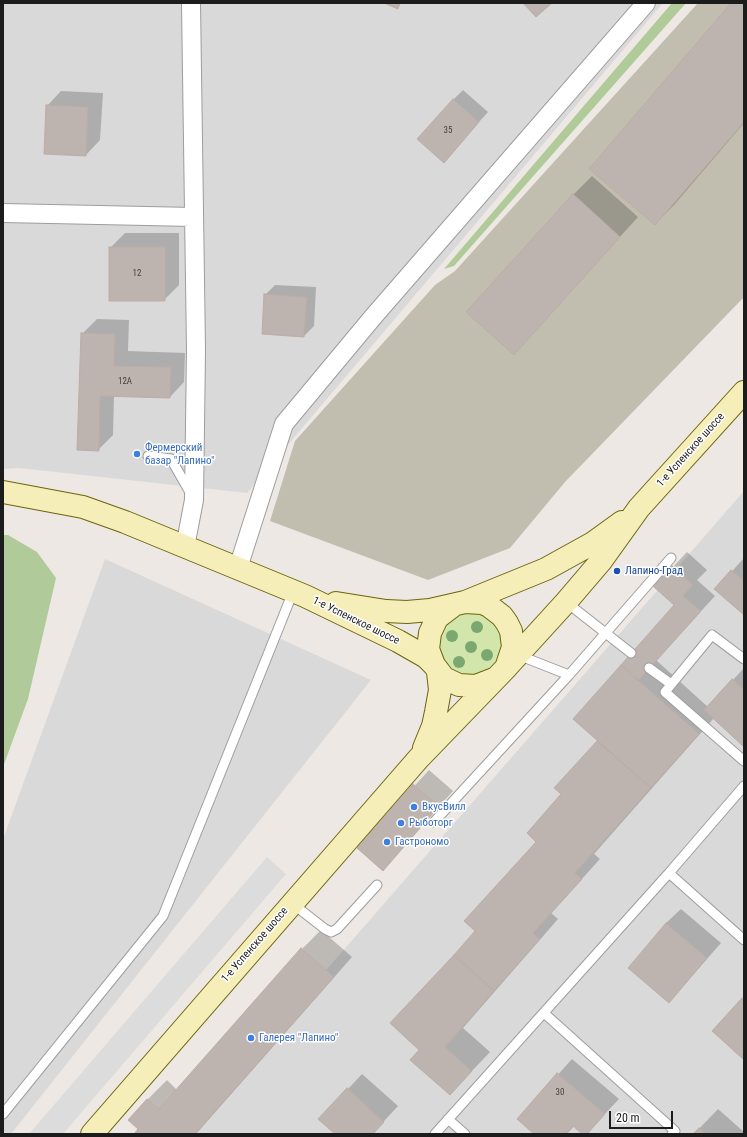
<!DOCTYPE html>
<meta charset="utf-8">
<style>
body{margin:0}
#map{position:relative;width:747px;height:1137px;overflow:hidden;background:#ede8e3;font-family:"Roboto Condensed",sans-serif}
canvas{display:block}
.frame{position:absolute;inset:0;border:4px solid #1c1c1c;pointer-events:none}
.scale{position:absolute;left:609px;top:1111px;width:64px;height:18px;box-sizing:border-box;border:2px solid #1c1c1c;border-top:0;padding-left:5px;font-size:12px;line-height:14px;white-space:nowrap;color:#1c1c1c;-webkit-text-stroke:3px #fff;paint-order:stroke}
</style>
<div id="map">
<canvas width="747" height="1137"></canvas>
<div class="frame"></div>
<div class="scale">20 m</div>
</div>
<script>
const ctx = document.querySelector('canvas').getContext('2d');
ctx.lineJoin = 'round';
function fillPath(path, color) {
  ctx.fillStyle = color;
  ctx.fill(path, 'evenodd');
}
function shape(rows) {
  const path = new Path2D();
  for (const r of rows) {
    path.moveTo(r[0], r[1]);
    for (let i = 2; i < r.length; i += 2) path.lineTo(r[i], r[i + 1]);
  }
  return path;
}
function stroke(path, color, width, dash) {
  ctx.strokeStyle = color;
  ctx.lineWidth = width;
  ctx.lineCap = dash ? 'butt' : 'round';
  ctx.setLineDash(dash || []);
  ctx.stroke(path);
}
function drawText(font, color, halo, rows, align = 'center') {
  ctx.font = font + ' "Roboto Condensed",sans-serif';
  ctx.lineWidth = 3;
  ctx.setLineDash([]);
  ctx.textBaseline = 'middle';
  ctx.strokeStyle = halo;
  ctx.fillStyle = color;
  for (const [text, x, y, turn = 0] of rows) {
    ctx.save();
    ctx.translate(x, y);
    ctx.rotate((+turn || 0) * Math.PI / 180);
    ctx.textAlign = isNaN(turn) ? turn : align;
    if (halo) ctx.strokeText(text, 0, 0);
    ctx.fillText(text, 0, 0);
    ctx.restore();
  }
}
const residential = shape([
 [3,3,663,3,247,493,19,468,3,469],
 [744,491,744,1134,183,1134],
 [105,559,371,680,11,1134,3,1134,3,839]
]);
const construction = shape([
 [698,3,744,3,744,297,565,482,510,548,428,580,270,521,295,441,435,285,455,271]
]);
const grass = shape([
 [460,612,479,612,496,622,504,640,500,659,487,673,481,676,455,674,439,655,440,629]
]);
const forest = shape([
 [672,3,686,3,454,266,444,269],
 [3,535,8,535,37,552,56,578,28,699,3,767]
]);
const parking = shape([
 [267,857,286,874,63,1134,29,1134]
]);
const shadow = shape([
 [733,3,744,3,744,123,674,205,655,224],
 [463,90,488,112,453,151,453,100],
 [61,91,103,93,100,140,86,155,47,106],
 [592,176,638,217,514,353,573,195],
 [125,233,179,233,179,285,164,300,110,248],
 [275,285,316,287,314,326,304,336,263,333,265,295],
 [97,319,129,320,128,351,185,353,184,382,170,397,114,396,113,435,98,450,82,334],
 [687,552,707,570,697,580,715,596,656,660,708,707,744,668,744,744,743,745,714,718,594,854,600,859,551,913,558,919,463,1028,490,1052,450,1094,421,1050,477,931,538,841,563,794,556,788,599,740,675,605,655,586],
 [744,558,744,614,716,589],
 [429,770,453,791,383,870,358,848],
 [681,909,721,943,669,1002,666,923],
 [321,930,352,957,196,1134,136,1134,140,1129,130,1120,148,1099,167,1080,177,1090,302,949],
 [744,998,744,1056,743,1058,714,1031],
 [572,1059,619,1099,586,1134,584,1134,574,1126,567,1134,535,1134,518,1119],
 [362,1074,398,1106,372,1134,336,1134,320,1119],
 [718,1109,744,1132,744,1134,694,1134]
]);
const building = shape([
 [384,3,400,3,398,9,384,3],
 [523,3,552,3,536,17,523,3],
 [731,3,744,3,744,122,655,225,589,169,731,3],
 [453,99,479,122,444,163,417,139,453,99],
 [46,105,88,107,86,156,44,154,46,105],
 [573,194,620,237,514,355,466,312,573,194],
 [109,247,165,247,165,301,109,301,109,247],
 [264,294,307,297,304,337,262,334,264,294],
 [81,333,115,334,114,366,171,367,170,398,100,396,99,451,77,450,81,333],
 [672,566,693,585,683,596,701,611,638,681,621,665,674,605,653,586,672,566],
 [731,570,744,581,744,615,714,589,731,570],
 [621,665,699,734,651,788,573,719,621,665],
 [732,679,744,690,743,746,704,710,732,679],
 [597,741,651,788,575,873,582,879,533,933,540,939,494,991,454,955,475,931,464,921,536,842,527,833,561,794,554,788,597,741],
 [413,784,439,806,383,871,357,848,413,784],
 [666,923,707,958,669,1003,628,968,666,923],
 [301,948,334,977,195,1134,134,1134,138,1129,128,1120,147,1099,159,1109,301,948],
 [454,955,494,991,445,1047,472,1071,450,1095,410,1060,419,1050,390,1023,454,955],
 [742,998,744,1000,743,1059,712,1031,742,998],
 [557,1073,605,1114,587,1134,582,1134,573,1126,566,1134,534,1134,517,1119,557,1073],
 [347,1088,384,1122,373,1134,335,1134,318,1119,347,1088],
 [699,1128,706,1134,693,1134,699,1128]
]);
const service = shape([
 [148,456,171,459,191,494],
 [566,602,631,653],
 [518,655,569,675],
 [744,659,712,635,665,692,744,761],
 [649,668,671,684],
 [434,822,569,675,671,558],
 [669,873,744,786],
 [293,904,325,929,331,932,337,929,377,885],
 [544,1013,675,1131,672,1134],
 [3,1114,163,916,293,592],
 [448,1119,465,1134],
 [435,1134,669,873,744,940]
]);
const minor = shape([
 [3,213,194,217],
 [185,547,194,500,196,350,191,3],
 [238,568,284,424,373,317,646,3]
]);
const secondary = shape([
 [3,492,83,507,125,522,305,596,398,641,426,657,434,665],
 [465,602,482,603,489,606,502,616,507,623,511,631,513,647,506,668],
 [336,603,386,611,407,612,430,610,465,602,546,569,593,543,622,522],
 [454,605,437,618,430,633,428,649,434,665,444,678,459,685,476,686,494,679],
 [424,748,433,726,436,712,440,690,438,672],
 [92,1134,419,758,504,670,566,602,601,561,639,508,744,392]
]);
const trees = [
 [477,627],
 [452,636],
 [471,647],
 [487,655],
 [459,662]
];
const markers = [
 [137,454,4,"#3f7fe0"],
 [617,571,4,"#1a4fb4"],
 [414,807,4,"#3f7fe0"],
 [401,823,4,"#3f7fe0"],
 [387,842,4,"#3f7fe0"],
 [251,1038,4,"#3f7fe0"]
];
const numberNames = [
 ["35",448,131],
 ["12",137,274],
 ["12А",125,382],
 ["30",560,1093]
];
const shopNames = [
 ["Фермерский",145,448],
 ["базар \"Лапино\"",145,461],
 ["ВкусВилл",422,807],
 ["Рыботорг",409,823],
 ["Гастрономо",395,842],
 ["Галерея \"Лапино\"",259,1038]
];
const streetNames = [
 ["1-е Успенское шоссе",691,450,-48],
 ["1-е Успенское шоссе",356,621,26],
 ["1-е Успенское шоссе",255,945,-49]
];
const transitNames = [
 ["Лапино-Град",625,571]
];
fillPath(residential, '#dad9da');
fillPath(construction, '#c1beaf');
fillPath(grass, '#d2e5ab');
fillPath(forest, '#b0ca9a');
fillPath(parking, '#dcdcdc');
fillPath(shadow, '#0003');
fillPath(building, '#bdb3af');
stroke(building, '#beaca6', 1);
stroke(service, '#9d9d9d', 11);
stroke(minor, '#9d9d9d', 20);
stroke(secondary, '#6c650b', 24);
stroke(service, '#fff', 9);
stroke(minor, '#fff', 18);
stroke(secondary, '#f5eeb9', 22);
ctx.fillStyle = '#7aa870';
for (const [x, y] of trees) {
  ctx.beginPath();
  ctx.arc(x, y, 6, 0, 2 * Math.PI);
  ctx.fill();
}
for (const [x, y, r, color] of markers) {
  const dot = new Path2D();
  dot.arc(x, y, r, 0, 2 * Math.PI);
  ctx.fillStyle = color;
  ctx.fill(dot);
  stroke(dot, '#fff', 1.5);
}
drawText('9px', '#444241', null, numberNames);
drawText('11px', '#366cbe', '#fff', shopNames, 'left');
drawText('11px', '#1c1c1c', '#fff', streetNames);
drawText('11px', '#164399', '#fff', transitNames, 'left');
</script>
